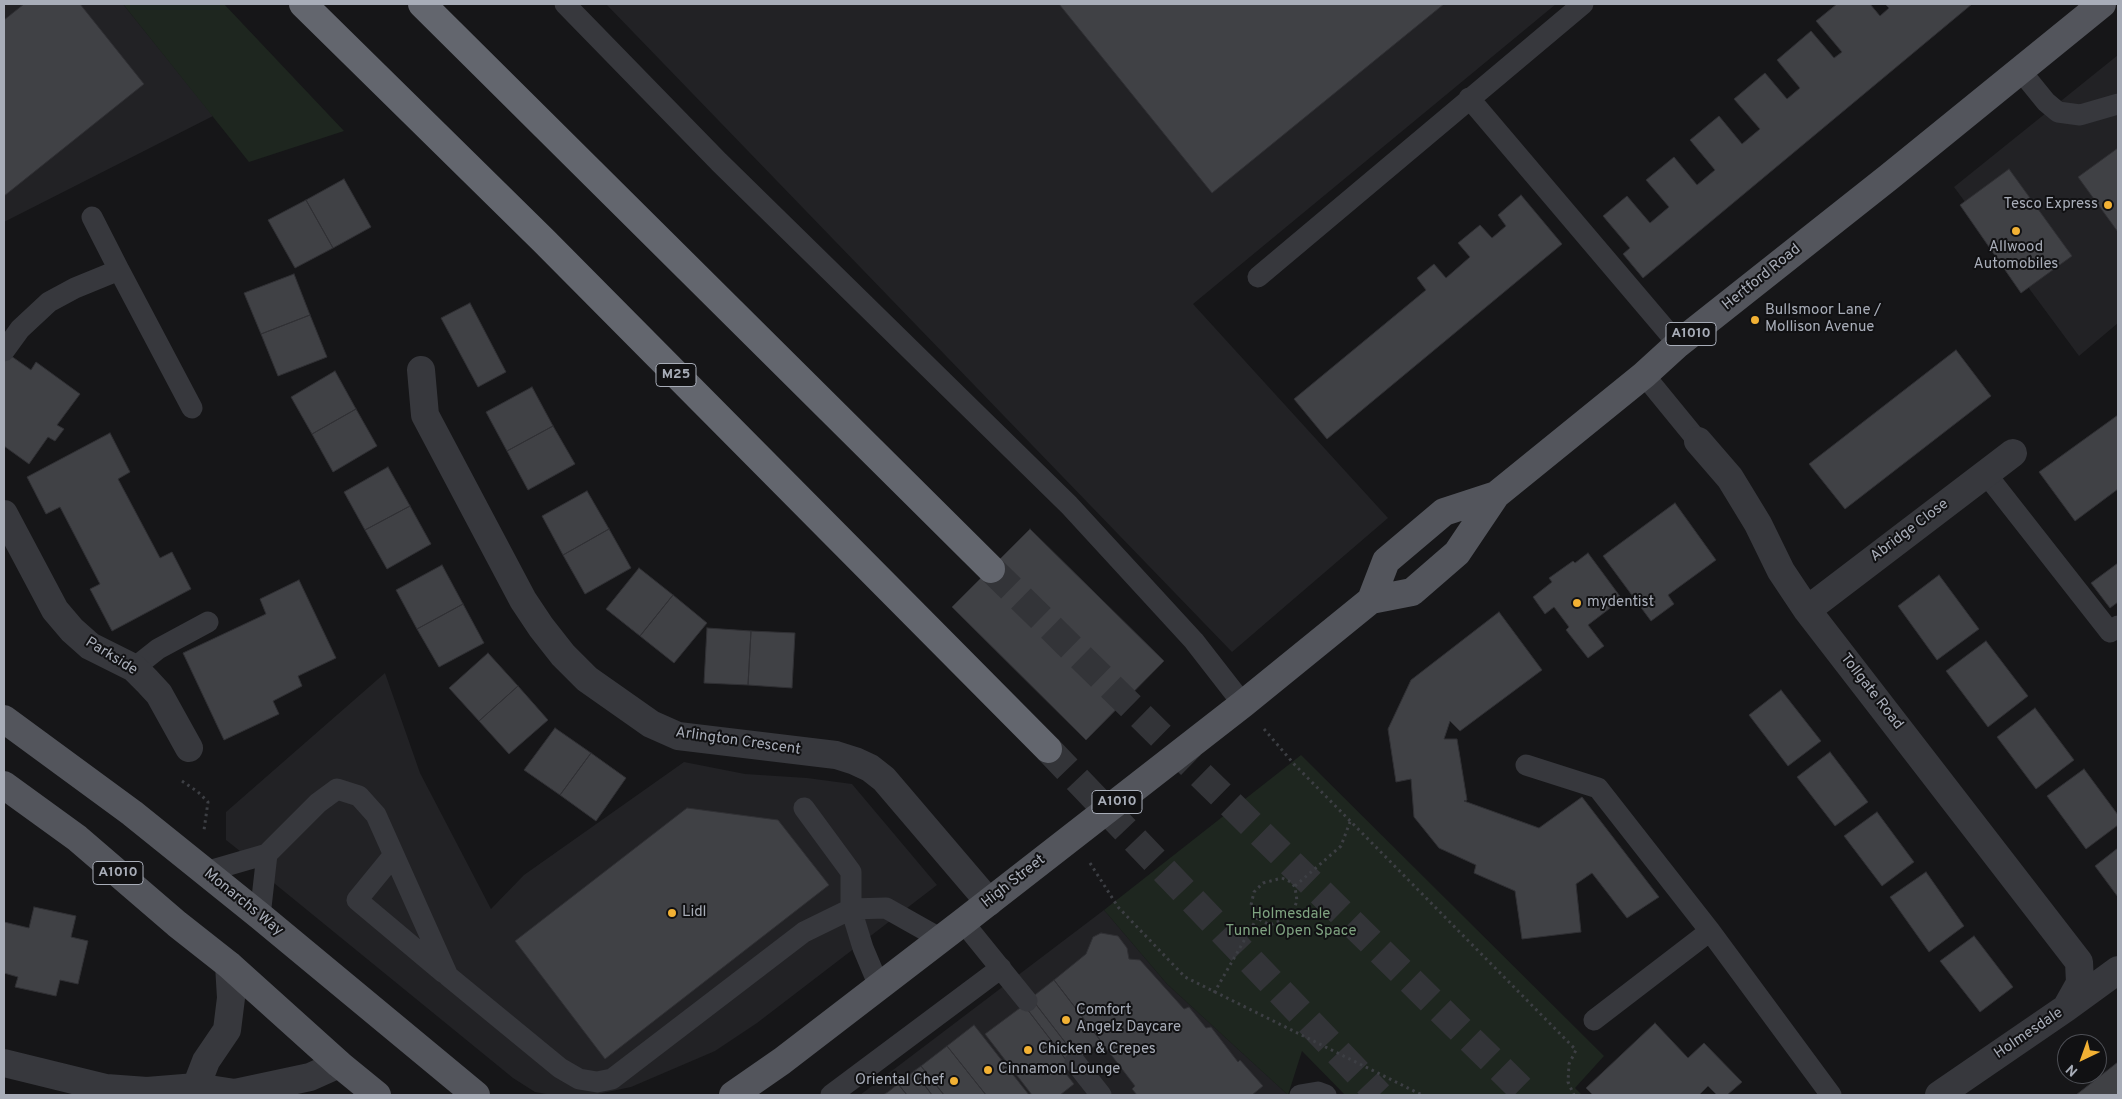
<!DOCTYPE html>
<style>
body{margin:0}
#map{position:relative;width:2122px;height:1099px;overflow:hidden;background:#161618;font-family:Overpass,sans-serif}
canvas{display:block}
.frame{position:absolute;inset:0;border:5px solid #a8adb8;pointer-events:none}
.north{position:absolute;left:2057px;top:1034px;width:50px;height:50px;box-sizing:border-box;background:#111113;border:1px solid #4d4f55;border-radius:50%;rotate:222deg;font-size:14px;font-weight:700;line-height:20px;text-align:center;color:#a8adb8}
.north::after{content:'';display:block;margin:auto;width:18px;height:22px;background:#f2b134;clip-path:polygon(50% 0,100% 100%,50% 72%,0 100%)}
</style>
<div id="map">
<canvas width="2122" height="1099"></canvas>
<div class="frame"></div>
<div class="north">N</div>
</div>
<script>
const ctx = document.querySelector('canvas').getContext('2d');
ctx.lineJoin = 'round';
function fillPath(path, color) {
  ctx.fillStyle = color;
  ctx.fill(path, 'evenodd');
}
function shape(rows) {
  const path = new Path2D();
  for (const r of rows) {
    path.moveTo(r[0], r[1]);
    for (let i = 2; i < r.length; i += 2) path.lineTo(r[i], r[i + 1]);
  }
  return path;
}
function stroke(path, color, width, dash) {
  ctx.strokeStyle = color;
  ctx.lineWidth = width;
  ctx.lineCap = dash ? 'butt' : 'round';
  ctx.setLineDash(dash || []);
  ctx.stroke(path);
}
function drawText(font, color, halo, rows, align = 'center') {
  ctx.font = font + ' Overpass,sans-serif';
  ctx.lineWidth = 4;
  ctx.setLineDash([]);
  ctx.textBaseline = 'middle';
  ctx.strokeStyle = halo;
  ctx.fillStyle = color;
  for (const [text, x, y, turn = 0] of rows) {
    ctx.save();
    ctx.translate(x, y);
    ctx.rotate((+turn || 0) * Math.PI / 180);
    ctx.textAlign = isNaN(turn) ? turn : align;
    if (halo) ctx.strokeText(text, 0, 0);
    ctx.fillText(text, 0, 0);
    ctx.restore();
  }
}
const built = shape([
 [4,4,123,4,213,116,4,222],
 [606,4,1556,4,1193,304,1388,518,1232,652],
 [2118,55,2118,323,2079,356,1954,187],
 [385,673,420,773,491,909,524,875,684,762,745,774,807,778,852,784,937,885,757,1023,715,1051,631,1087,593,1095,552,1095,535,1092,513,1078,269,879,255,863,226,840,226,812],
 [1104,910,1167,984,1288,1095,860,1095]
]);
const green = shape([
 [123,4,224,4,344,131,249,162],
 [1301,755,1604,1056,1575,1088,1582,1095,1345,1095,1302,1051,1288,1095,1167,984,1104,910]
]);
const building = shape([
 [24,4,80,4,144,84,4,196,4,20,24,4],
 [1059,4,1444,4,1212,193,1059,4],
 [1837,4,1870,4,1880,16,1889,8,1885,4,1972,4,1643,278,1623,254,1630,248,1603,216,1627,196,1650,223,1669,207,1646,180,1674,157,1697,185,1715,170,1690,140,1719,116,1742,144,1760,129,1734,99,1765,73,1787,99,1800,88,1777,60,1811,31,1834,58,1842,52,1816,21,1837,4],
 [2118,148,2118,232,2078,177,2118,148],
 [2009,169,2072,256,2021,293,1960,205,2009,169],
 [344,179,371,227,333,248,306,200,344,179],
 [1521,195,1562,244,1327,439,1294,399,1426,290,1417,278,1434,264,1446,278,1470,257,1458,243,1480,225,1492,238,1506,226,1498,215,1521,195],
 [306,200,333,248,295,268,268,220,306,200],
 [294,274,310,315,261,334,244,293,294,274],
 [470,303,506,372,478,387,441,318,470,303],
 [310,315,327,357,278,376,261,334,310,315],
 [1956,350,1991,396,1845,509,1809,464,1956,350],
 [4,351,31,370,36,362,80,394,57,425,64,429,55,441,48,437,29,464,4,446,4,351],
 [335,371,356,409,312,434,291,397,335,371],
 [532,387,553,426,507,451,486,412,532,387],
 [356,409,377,446,333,472,312,434,356,409],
 [2118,415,2118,489,2075,521,2039,472,2118,415],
 [553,426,575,464,528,490,507,451,553,426],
 [110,433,130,472,118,479,160,558,172,552,191,589,112,631,90,589,100,584,60,507,46,514,27,477,110,433],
 [388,467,410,506,365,530,344,492,388,467],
 [587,491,609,529,563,555,542,516,587,491],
 [1675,503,1716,560,1668,595,1674,604,1651,621,1603,556,1675,503],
 [410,506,431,544,387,569,365,530,410,506],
 [609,529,631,568,585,594,563,555,609,529],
 [1030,529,1164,661,1086,740,952,607,1030,529],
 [1588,553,1622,599,1588,625,1604,646,1588,658,1566,630,1569,627,1554,607,1545,614,1533,597,1552,582,1549,578,1573,561,1575,563,1588,553],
 [2118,563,2118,602,2110,608,2091,583,2118,563],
 [442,565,463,604,417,629,396,590,442,565],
 [639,568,673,595,640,636,606,609,639,568],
 [1939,575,1979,629,1937,660,1898,606,1939,575],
 [299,580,336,658,298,676,302,686,273,701,279,714,224,740,183,653,266,614,260,599,299,580],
 [673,595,707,623,674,663,640,636,673,595],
 [463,604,484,643,439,667,417,629,463,604],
 [1499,612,1542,670,1460,731,1450,721,1444,739,1457,739,1467,800,1464,801,1539,828,1582,797,1659,897,1627,918,1592,873,1576,884,1581,932,1522,939,1515,891,1474,873,1476,865,1439,848,1414,817,1411,779,1396,782,1388,729,1411,680,1499,612],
 [707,628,751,631,748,685,704,683,707,628],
 [751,631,795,633,792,688,748,685,751,631],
 [1986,641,2028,696,1988,727,1946,671,1986,641],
 [488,653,518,686,479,721,449,688,488,653],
 [518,686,548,720,509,754,479,721,518,686],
 [1781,690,1821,741,1788,766,1749,715,1781,690],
 [2035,708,2074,760,2036,789,1997,737,2035,708],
 [555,728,591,753,560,795,524,770,555,728],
 [1830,752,1868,802,1835,826,1797,777,1830,752],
 [591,753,626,778,596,821,560,795,591,753],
 [2084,769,2118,815,2118,825,2086,849,2047,796,2084,769],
 [687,808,778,820,829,885,605,1059,515,941,687,808],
 [1877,812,1914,862,1882,886,1844,836,1877,812],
 [2118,848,2118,897,2095,866,2118,848],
 [1926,872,1964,926,1929,952,1890,897,1926,872],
 [34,907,76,916,71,937,88,941,78,984,60,980,56,996,15,987,18,977,4,973,4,922,29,928,34,907],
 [1101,933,1118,936,1127,948,1129,959,1140,960,1184,1009,1189,1007,1206,1028,1211,1027,1238,1062,1240,1060,1263,1086,1252,1095,1137,1095,1132,1089,1135,1086,1054,980,1086,954,1093,937,1101,933],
 [1974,936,2013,987,1980,1012,1940,961,1974,936],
 [1054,980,1101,1041,1078,1059,1031,998,1054,980],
 [1031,998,1078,1059,1070,1065,1024,1005,1031,998],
 [1024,1005,1070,1065,1063,1070,1074,1084,1060,1095,1032,1095,985,1034,1024,1005],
 [1655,1023,1688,1058,1704,1043,1742,1082,1727,1095,1717,1095,1708,1086,1699,1095,1593,1095,1586,1088,1655,1023],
 [974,1025,1029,1095,986,1095,947,1046,974,1025],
 [947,1046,986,1095,944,1095,921,1066,947,1046],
 [2118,1062,2118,1095,2076,1095,2118,1062],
 [921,1066,944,1095,932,1095,914,1071,921,1066],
 [914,1071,932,1095,907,1095,898,1084,914,1071],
 [898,1084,907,1095,883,1095,888,1092,898,1084]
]);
const motorwayTunnel = shape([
 [991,569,1527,1095],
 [1048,749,1379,1095]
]);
const path = shape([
 [1264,729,1294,764,1576,1050,1569,1064,1568,1082,1574,1095],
 [182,781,198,792,208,802,204,830],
 [1090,863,1118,907,1185,977,1422,1095],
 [1282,878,1291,882,1295,887,1297,901,1293,911,1282,920,1270,925,1257,918,1251,905,1254,892,1263,883,1282,878],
 [1295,886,1341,846,1350,822],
 [1214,993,1257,918]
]);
const service = shape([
 [565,4,719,162,1069,505,1194,641,1243,704],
 [2020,70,2046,102,2058,112,2080,115,2118,104],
 [1469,98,1678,344],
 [92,217,119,270],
 [1258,277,1583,4],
 [4,351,20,329,49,302,75,288,119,270,192,408],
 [1644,375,1698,441],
 [1986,474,2110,632,2118,626],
 [134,668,158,649,208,622],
 [1526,765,1598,788,1710,931,1831,1095],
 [804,808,851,872,851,909,863,948,879,986],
 [393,856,357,900,444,973],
 [205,872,267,854,318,803,337,789,359,796,376,815,448,976,560,1068,579,1079,597,1082,612,1079,804,932,851,909,886,908,941,939],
 [260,916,267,854],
 [963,922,1027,1001],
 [1594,1020,1710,931],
 [1075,1062,1101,1095],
 [831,1095,1001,968],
 [1300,1095,1318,1092,1326,1095]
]);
const minor = shape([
 [421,370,425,415,523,600,541,627,563,655,587,679,651,724,678,736,836,755,855,761,870,768,884,779,989,902],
 [1698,441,1730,478,1758,524,1781,571,1807,610,2079,962,2080,983,2066,1008],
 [4,514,55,610,72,630,90,646,134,668,147,681,159,694,189,748],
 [1807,610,2013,453],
 [4,1063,106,1088,147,1091,196,1087,235,1093,310,1077,339,1064],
 [196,1087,206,1061,227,1030,231,998,229,965],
 [1939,1095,2066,1008,2118,970]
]);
const primary = shape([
 [1371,600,1386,561,1444,512,1496,495],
 [4,719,132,813,260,916,476,1095],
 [4,785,77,838,177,924,229,965,339,1064,377,1095],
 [733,1095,782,1061,963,922,1243,704,1371,600,1412,592,1457,553,1496,495,1644,375,1678,344,1889,177,2102,4]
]);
const motorway = shape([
 [303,4,544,241,1048,749],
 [422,4,991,569]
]);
const markers = [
 [2108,205,5,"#f2b134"],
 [2016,231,5,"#f2b134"],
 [1755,320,5,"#f2b134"],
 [1577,603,5,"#f2b134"],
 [672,913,5,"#f2b134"],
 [1066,1020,5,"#f2b134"],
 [1028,1050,5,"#f2b134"],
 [988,1070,5,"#f2b134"],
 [954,1081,5,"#f2b134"]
];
const shields = [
 [1691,334,50],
 [676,375,40],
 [1117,802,50],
 [118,873,50]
];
const shieldNames = [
 ["A1010",1691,334],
 ["M25",676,375],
 ["A1010",1117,802],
 ["A1010",118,873]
];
const poiNames = [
 ["Tesco Express",2098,205,"right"],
 ["Allwood",2016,248,"center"],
 ["Automobiles",2016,265,"center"],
 ["Bullsmoor Lane /",1765,311],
 ["Mollison Avenue",1765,328],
 ["mydentist",1587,603],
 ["Lidl",682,913],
 ["Comfort",1076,1011],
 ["Angelz Daycare",1076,1028],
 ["Chicken & Crepes",1038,1050],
 ["Cinnamon Lounge",998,1070],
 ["Oriental Chef",944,1081,"right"]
];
const streetNames = [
 ["Hertford Road",1762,278,-39],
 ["Abridge Close",1910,531,-37],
 ["Parkside",111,657,32],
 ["Tollgate Road",1871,692,52],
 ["Arlington Crescent",738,742,8],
 ["High Street",1014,882,-38],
 ["Monarchs Way",243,903,39],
 ["Holmesdale",2029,1034,-34]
];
const parkNames = [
 ["Holmesdale",1291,915],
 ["Tunnel Open Space",1291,932]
];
fillPath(built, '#222225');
fillPath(green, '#1e261f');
fillPath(building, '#404145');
stroke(building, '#303034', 1);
stroke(motorwayTunnel, '#333438', 28, [28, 14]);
stroke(path, '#3d3f44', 3, [2.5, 4]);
stroke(service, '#37383d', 21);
stroke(minor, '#37383d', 28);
stroke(primary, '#53555c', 28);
stroke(motorway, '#63666e', 28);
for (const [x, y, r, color] of markers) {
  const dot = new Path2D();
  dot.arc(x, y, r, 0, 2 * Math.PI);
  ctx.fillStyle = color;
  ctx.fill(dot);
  stroke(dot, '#111113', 2);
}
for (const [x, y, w] of shields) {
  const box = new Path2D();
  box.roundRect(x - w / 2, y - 11.5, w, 23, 4);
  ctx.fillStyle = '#111113';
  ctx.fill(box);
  stroke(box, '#a8adb8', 1);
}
drawText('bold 14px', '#a8adb8', null, shieldNames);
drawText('15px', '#a8adb8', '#111113', poiNames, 'left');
drawText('15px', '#a8adb8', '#111113', streetNames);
drawText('15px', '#7fa381', '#111113', parkNames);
</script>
